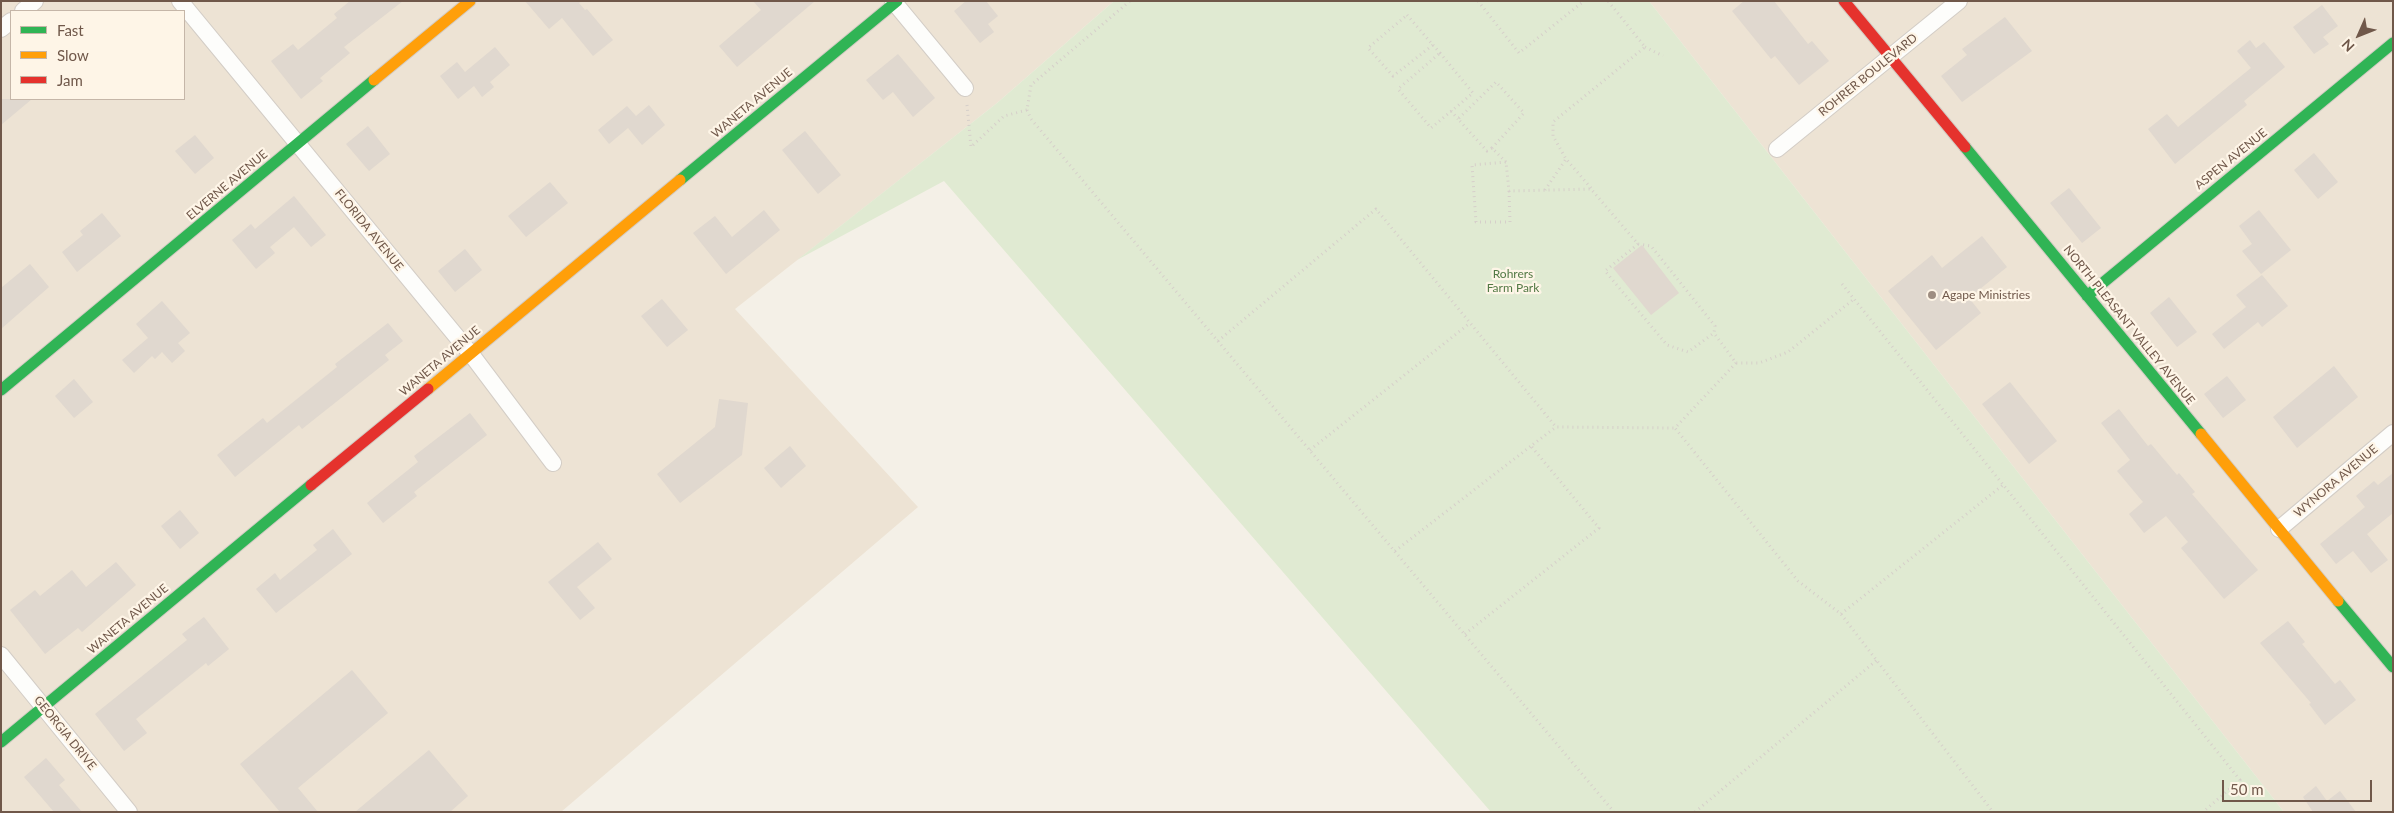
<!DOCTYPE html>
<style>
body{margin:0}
#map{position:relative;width:2394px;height:813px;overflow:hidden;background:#f4f0e7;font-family:Lato,sans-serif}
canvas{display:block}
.frame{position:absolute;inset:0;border:2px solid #70584a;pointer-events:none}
.legend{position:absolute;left:10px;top:10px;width:175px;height:90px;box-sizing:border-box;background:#fef5e7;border:1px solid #c5b6a8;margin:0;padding:6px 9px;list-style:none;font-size:15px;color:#70584a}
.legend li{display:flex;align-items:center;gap:10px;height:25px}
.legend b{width:25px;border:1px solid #c5b6a8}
.north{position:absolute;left:2334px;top:10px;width:50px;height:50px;-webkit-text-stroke:4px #fef5e7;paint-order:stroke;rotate:226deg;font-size:14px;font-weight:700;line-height:20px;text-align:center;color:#70584a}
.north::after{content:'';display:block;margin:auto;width:18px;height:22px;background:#70584a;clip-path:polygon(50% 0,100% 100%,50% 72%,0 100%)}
.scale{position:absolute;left:2222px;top:780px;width:150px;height:22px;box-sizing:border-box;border:2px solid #70584a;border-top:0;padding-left:6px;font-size:15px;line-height:18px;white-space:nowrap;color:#70584a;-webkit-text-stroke:4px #fef5e7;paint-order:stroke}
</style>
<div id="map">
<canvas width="2394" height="813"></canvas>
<div class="frame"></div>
<ul class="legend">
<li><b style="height:6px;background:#30b455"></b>Fast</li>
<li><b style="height:6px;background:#ff9f0a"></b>Slow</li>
<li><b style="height:6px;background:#e5322d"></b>Jam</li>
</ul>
<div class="north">N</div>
<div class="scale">50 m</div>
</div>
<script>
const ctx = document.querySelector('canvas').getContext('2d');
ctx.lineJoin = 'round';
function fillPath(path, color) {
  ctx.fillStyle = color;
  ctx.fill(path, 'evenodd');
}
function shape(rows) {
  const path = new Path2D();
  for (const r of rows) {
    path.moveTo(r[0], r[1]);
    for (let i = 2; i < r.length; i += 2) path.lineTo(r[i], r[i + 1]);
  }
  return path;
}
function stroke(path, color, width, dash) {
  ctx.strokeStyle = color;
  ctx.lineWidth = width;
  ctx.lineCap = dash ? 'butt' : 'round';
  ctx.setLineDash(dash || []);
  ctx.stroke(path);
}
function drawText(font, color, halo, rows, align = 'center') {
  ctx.font = font + ' Lato,sans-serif';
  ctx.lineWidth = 4.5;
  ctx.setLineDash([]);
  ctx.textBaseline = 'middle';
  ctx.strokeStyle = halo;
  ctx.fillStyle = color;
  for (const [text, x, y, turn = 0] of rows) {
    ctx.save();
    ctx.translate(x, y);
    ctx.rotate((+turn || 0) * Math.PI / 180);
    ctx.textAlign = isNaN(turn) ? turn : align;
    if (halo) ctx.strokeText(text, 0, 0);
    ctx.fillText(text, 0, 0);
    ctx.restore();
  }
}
const residential = shape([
 [1,1,1114,1,997,103,735,309,918,507,561,812,1,812],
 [11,11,184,11,184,99,11,99],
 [1649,1,2393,1,2393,812,2284,812]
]);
const green = shape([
 [1114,1,1649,1,2284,812,1491,812,944,181,797,260,997,103]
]);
const building = shape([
 [350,1,403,1,344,47,350,53,320,78,323,81,301,99,271,61,293,44,298,50,337,18,334,14],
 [525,1,582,1,579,3,585,10,587,9,613,40,593,56,562,18,549,29],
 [753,1,815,1,737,67,719,46,761,10],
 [966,1,986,1,998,16,988,24,994,32,980,43,954,11],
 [1744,1,1774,1,1808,44,1812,41,1829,61,1799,85,1775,56,1771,59,1732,11],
 [2322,5,2338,26,2323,37,2329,44,2314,54,2293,27],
 [2005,17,2032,51,1962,102,1941,76,1967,55,1962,49],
 [2250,40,2256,48,2264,42,2285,67,2244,101,2247,105,2175,164,2148,129,2167,114,2178,127,2251,68,2237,51],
 [495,47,510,65,490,82,494,87,482,97,474,86,458,99,440,76,457,62,465,72],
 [898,54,935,98,913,117,893,92,883,100,866,80],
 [1,99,32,99,1,125],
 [649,105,665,125,642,145,628,128,609,144,598,130,627,106,636,116],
 [368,126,390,154,369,171,346,144],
 [805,131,841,175,818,194,782,150],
 [195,135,214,158,195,174,175,151],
 [2314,153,2338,182,2318,199,2294,170],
 [550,182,568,203,526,237,508,216],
 [2069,188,2101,228,2082,243,2050,203],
 [294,196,326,235,311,247,294,227,270,247,275,253,256,269,232,240,251,224,255,229],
 [764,210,780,230,726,274,693,233,715,216,732,237],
 [2259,210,2291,250,2261,274,2242,251,2252,244,2239,226],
 [102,213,121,236,77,272,62,252,83,235,80,231],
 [1982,236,2007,267,1969,298,1981,313,1936,350,1888,291,1932,255,1942,268],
 [1642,245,1679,293,1651,315,1613,268],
 [465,249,482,270,455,292,438,271],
 [30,264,49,287,1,329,1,288],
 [2262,275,2288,306,2262,327,2258,322,2224,349,2212,334,2246,307,2236,295],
 [2169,297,2197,332,2177,347,2150,313],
 [662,299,688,330,667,347,641,316],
 [162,301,190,333,178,343,185,351,172,363,162,352,155,359,152,356,134,373,122,360,148,338,136,324],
 [388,323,403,341,385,355,389,360,302,429,299,425,235,477,217,455,263,418,267,423,337,367,335,364],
 [2334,366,2358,397,2297,448,2273,417],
 [2227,376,2246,400,2223,418,2204,394],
 [74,379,93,402,74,418,55,396],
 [2010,382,2057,441,2029,464,1982,404],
 [719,399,748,403,742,455,680,503,657,474,715,427],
 [2119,409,2148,446,2151,444,2177,475,2179,473,2195,492,2192,494,2258,570,2224,599,2181,548,2188,542,2166,516,2144,533,2129,514,2143,502,2117,471,2130,460,2101,423],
 [470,413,487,435,414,492,417,496,383,523,367,503,418,462,414,456],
 [790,446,806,466,781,488,764,468],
 [2393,473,2393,513,2367,534,2388,560,2371,573,2353,551,2336,564,2320,544,2365,507,2356,496,2374,481,2378,485],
 [180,510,199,533,180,549,161,526],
 [333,529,352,554,276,613,256,589,275,573,280,580,317,550,313,545],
 [598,542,612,559,577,587,595,608,580,620,548,582],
 [116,562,136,585,82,632,78,628,45,654,10,610,35,590,40,596,72,570,86,587],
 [204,617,229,649,208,666,206,663,136,719,147,733,124,751,95,714,187,640,182,634],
 [2288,621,2305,642,2302,644,2335,684,2340,680,2356,700,2325,725,2309,704,2311,703,2260,643],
 [352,670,388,713,298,788,318,812,280,812,240,764],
 [429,750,468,796,450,812,355,812],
 [46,758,65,780,59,785,82,812,54,812,24,777],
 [2316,786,2327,801,2340,791,2356,812,2313,812,2303,797]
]);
const path = shape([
 [1478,1,1519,53,1584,1],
 [1407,15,1433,45,1393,76,1368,48,1407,15],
 [1433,45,1440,53],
 [1645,47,1663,56],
 [1440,53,1473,93,1431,128,1398,89,1440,53],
 [967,105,971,147,1004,116,1027,110,1031,85,1130,1],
 [1027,110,1031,119,1614,812],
 [1451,111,1458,119],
 [1492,148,1524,113,1496,82,1458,119,1487,151,1492,148,1506,162],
 [1591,188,1566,159,1553,136,1553,122,1645,47,1608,1],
 [1545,190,1566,159],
 [1509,191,1510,222,1476,222,1472,165,1506,162,1509,191,1591,189,1638,244,1651,246,1715,326,1714,333,1736,363,1759,363,1788,352,1854,299],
 [1638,244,1605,271,1667,345,1688,352,1714,333],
 [1842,284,2240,780,2203,812],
 [1218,341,1376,209,1556,427,1675,428],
 [1736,363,1675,428,1798,581,1841,614,1993,812],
 [1310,450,1470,323],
 [1395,551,1531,446],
 [1841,614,2003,485],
 [1465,634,1599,528,1531,446,1556,427],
 [1695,812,1877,660]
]);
const street = shape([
 [180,1,471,354,553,463],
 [893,1,965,88],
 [23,11,35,1],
 [1,29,11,21],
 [1777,149,1959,1],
 [2279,529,2393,433],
 [1,655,129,812]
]);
const fast = shape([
 [1965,147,2201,434],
 [680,180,897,1],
 [2087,296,2393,43],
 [1,390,374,80],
 [2338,601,2393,667],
 [1,742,311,485]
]);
const slow = shape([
 [374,80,470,1],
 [428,389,680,180],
 [2201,434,2338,601]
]);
const jam = shape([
 [1844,1,1965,147],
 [311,485,428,389]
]);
const markers = [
 [1932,295,5,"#9e8d81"]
];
const streetNames = [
 ["ROHRER BOULEVARD",1868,75,-39],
 ["WANETA AVENUE",752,103,-40],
 ["ASPEN AVENUE",2231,159,-39],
 ["ELVERNE AVENUE",227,185,-40],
 ["FLORIDA AVENUE",369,230,51],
 ["NORTH PLEASANT VALLEY AVENUE",2129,325,51],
 ["WANETA AVENUE",440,361,-40],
 ["WYNORA AVENUE",2336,481,-40],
 ["WANETA AVENUE",128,619,-40],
 ["GEORGIA DRIVE",65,733,51]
];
const parkNames = [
 ["Rohrers",1513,274],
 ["Farm Park",1513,288]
];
const poiNames = [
 ["Agape Ministries",1942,295]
];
fillPath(residential, '#ede3d4');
fillPath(green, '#e0ead2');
fillPath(building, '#e0d8cf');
stroke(street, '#d3cdc6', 18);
stroke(fast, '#d3ccc4', 13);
stroke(slow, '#d3ccc4', 13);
stroke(jam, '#d3ccc4', 13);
stroke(path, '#d6cfca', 3, [1, 4]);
stroke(street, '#fdfdfb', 16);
stroke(fast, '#30b455', 11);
stroke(slow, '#ff9f0a', 11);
stroke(jam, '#e5322d', 11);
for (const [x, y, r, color] of markers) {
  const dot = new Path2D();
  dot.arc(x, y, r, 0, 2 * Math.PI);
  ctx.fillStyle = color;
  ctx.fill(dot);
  stroke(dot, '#fef5e7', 2);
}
drawText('12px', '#70584a', '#fef5e7', streetNames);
drawText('12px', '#547a46', '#fef5e7', parkNames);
drawText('12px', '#70584a', '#fef5e7', poiNames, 'left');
</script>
